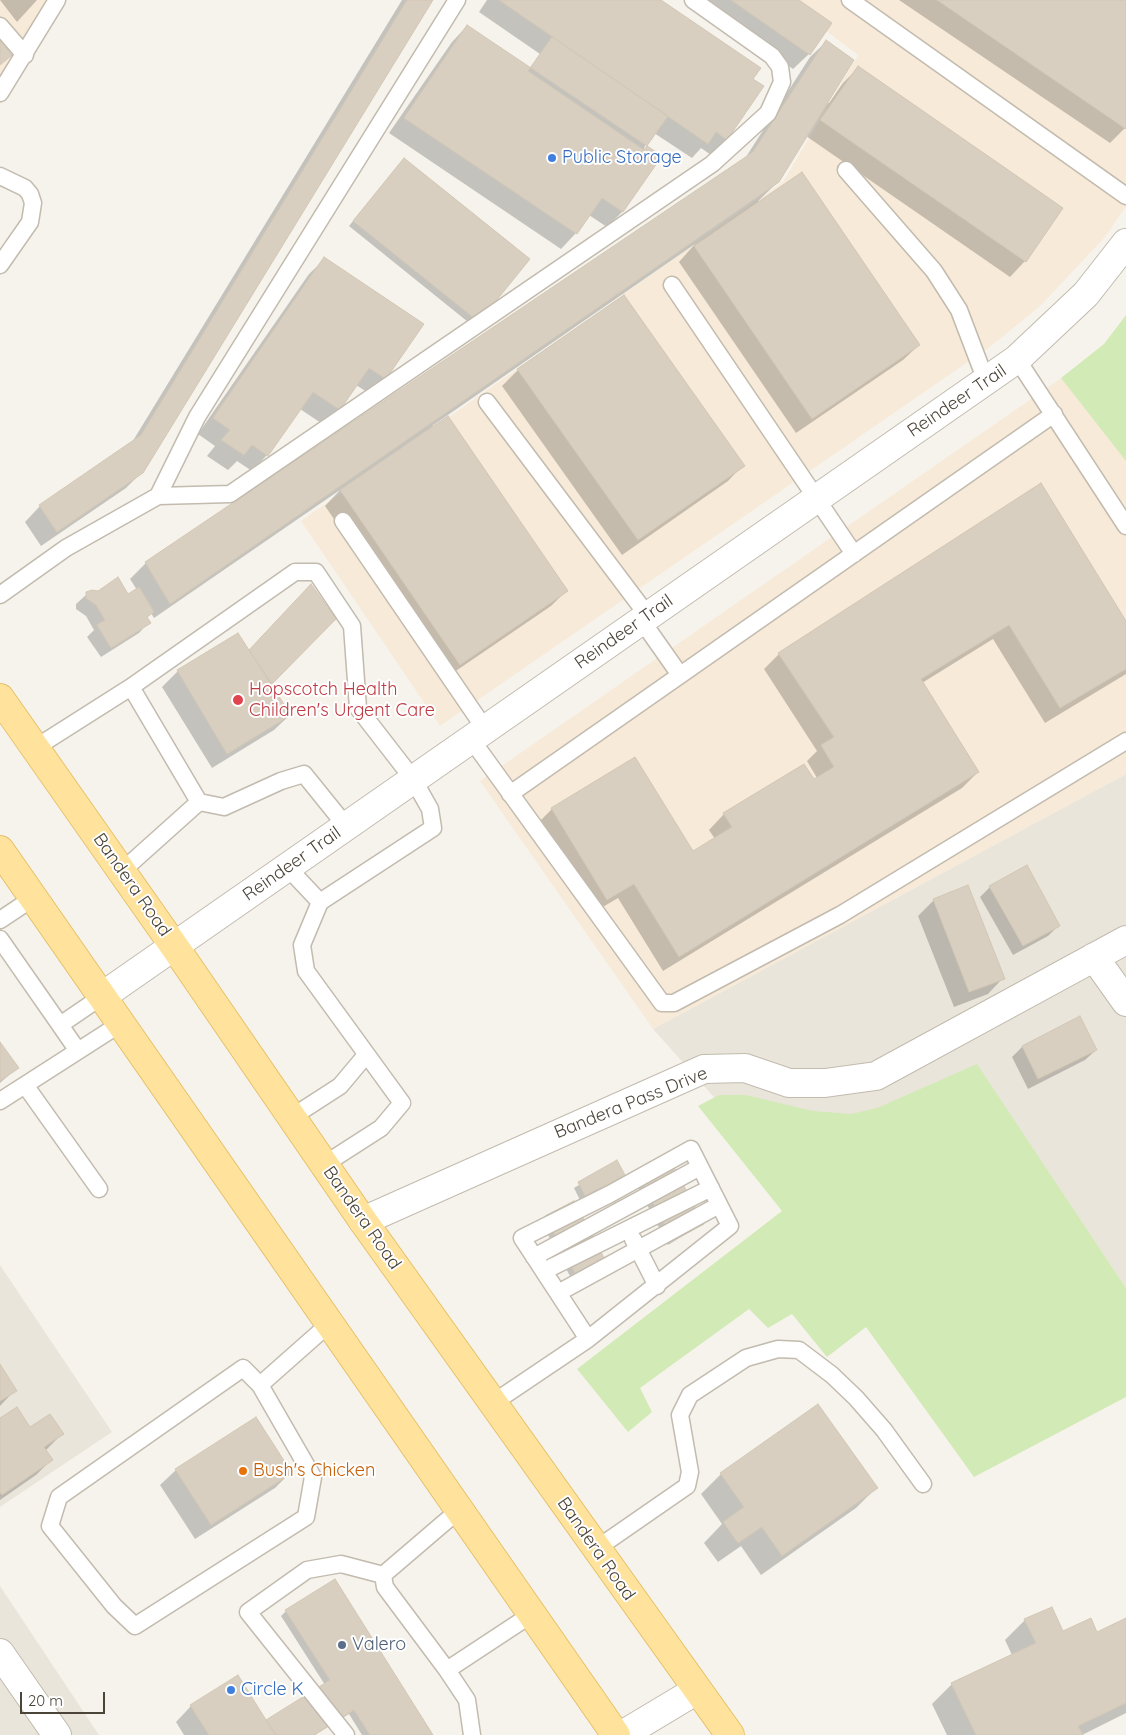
<!DOCTYPE html>
<style>
body{margin:0}
#map{position:relative;width:1126px;height:1735px;overflow:hidden;background:#f6f3ec;font-family:Quicksand,sans-serif}
canvas{display:block}
.scale{position:absolute;left:20px;top:1692px;width:85px;height:22px;box-sizing:border-box;border:2px solid #4b4439;border-top:0;padding-left:6px;font-size:15px;line-height:18px;white-space:nowrap;color:#4b4439;-webkit-text-stroke:4px #fff;paint-order:stroke}
</style>
<div id="map">
<canvas width="1126" height="1735"></canvas>
<div class="scale">20 m</div>
</div>
<script>
const ctx = document.querySelector('canvas').getContext('2d');
ctx.lineJoin = 'round';
function fillPath(path, color) {
  ctx.fillStyle = color;
  ctx.fill(path, 'evenodd');
}
function shape(rows) {
  const path = new Path2D();
  for (const r of rows) {
    path.moveTo(r[0], r[1]);
    for (let i = 2; i < r.length; i += 2) path.lineTo(r[i], r[i + 1]);
  }
  return path;
}
function stroke(path, color, width, dash) {
  ctx.strokeStyle = color;
  ctx.lineWidth = width;
  ctx.lineCap = dash ? 'butt' : 'round';
  ctx.setLineDash(dash || []);
  ctx.stroke(path);
}
function drawText(font, color, halo, rows, align = 'center') {
  ctx.font = font + ' Quicksand,sans-serif';
  ctx.lineWidth = 4;
  ctx.setLineDash([]);
  ctx.textBaseline = 'middle';
  ctx.strokeStyle = halo;
  ctx.fillStyle = color;
  for (const [text, x, y, turn = 0] of rows) {
    ctx.save();
    ctx.translate(x, y);
    ctx.rotate((+turn || 0) * Math.PI / 180);
    ctx.textAlign = isNaN(turn) ? turn : align;
    if (halo) ctx.strokeText(text, 0, 0);
    ctx.fillText(text, 0, 0);
    ctx.restore();
  }
}
const residential = shape([
 [1126,774,1126,1288,977,1065,869,1121,729,1114,653,1029],
 [0,1265,112,1432,0,1507],
 [0,1586,99,1735,0,1735]
]);
const commercial = shape([
 [0,0,63,0,0,104],
 [785,0,1126,0,1126,206,1105,237,1040,306,991,346,440,726,301,521,783,182,858,55],
 [1083,363,1126,432,1126,774,653,1029,480,781]
]);
const green = shape([
 [1126,315,1126,461,1061,378,1104,344],
 [977,1064,1126,1288,1126,1397,974,1477,866,1327,827,1357,792,1314,768,1328,749,1309,640,1388,652,1412,628,1432,577,1369,782,1211,698,1106,719,1095,746,1095,813,1111,851,1114,877,1108]
]);
const shadow = shape([
 [0,0,37,0,17,22],
 [402,0,432,0,142,472,126,488,41,546,25,522,40,506,131,444],
 [487,0,659,0,751,79,726,139,711,155,701,148,692,158,654,133,645,146,622,212,607,227,589,215,576,233,561,249,389,133,452,42,467,26,530,68,540,54,479,12],
 [693,0,796,0,809,54,793,69],
 [899,0,1126,0,1126,127,1110,143],
 [826,42,827,102,829,103,843,83,858,68,1025,261,1010,277,806,136,778,182,758,201,919,345,903,360,796,433,679,262,695,244,432,426,566,591,551,606,444,679,325,506,340,490,154,618,151,613,146,618,149,622,139,633,101,657,87,637,94,630,86,616,76,609,76,604,87,594,128,595,137,590,130,579,146,563,744,160,810,57],
 [399,164,528,259,473,326,349,226],
 [325,259,385,378,370,394,356,385,339,410,324,425,300,409,267,455,252,471,237,461,228,470,207,456,215,446,198,434,309,274],
 [624,296,743,465,728,481,622,555,502,386,518,370],
 [1040,485,1126,623,1126,674,1045,723,993,639,922,683,978,772,962,788,663,971,618,898,591,914,536,825,552,809,634,759,693,853,715,839,709,830,724,814,817,778,807,761,817,751,764,669,779,654],
 [311,586,334,619,270,684,290,715,274,730,212,768,162,687,178,671,238,635,249,652],
 [990,887,1058,926,1048,936,1013,955,980,897],
 [934,900,1003,978,988,994,954,1007,918,916],
 [0,1044,17,1068,0,1083],
 [1022,1047,1096,1050,1085,1060,1028,1089,1012,1057],
 [617,1162,624,1174,580,1200,574,1188],
 [632,1176,702,1224,668,1245],
 [541,1222,611,1272,578,1291],
 [0,1366,15,1390,0,1406],
 [0,1420,30,1429,62,1434,45,1451,51,1460,36,1475,0,1500],
 [176,1470,290,1473,275,1488,195,1539,160,1485],
 [721,1474,876,1488,856,1508,761,1575,741,1546,718,1562,704,1543,722,1524,701,1494],
 [286,1611,432,1735,362,1735,349,1714,315,1735,184,1735,176,1722,191,1706,266,1722,325,1685,281,1616],
 [1025,1620,1062,1633,1097,1633,1126,1620,1126,1713,1082,1735,947,1735,932,1704,952,1684,1012,1655,1005,1640]
]);
const building = shape([
 [407,0,433,0,143,473,57,532,39,505,141,435,407,0],
 [499,0,661,0,761,68,753,79,764,86,727,140,716,132,708,144,499,0],
 [731,0,799,0,832,23,810,55,731,0],
 [937,0,1126,0,1126,129,937,0],
 [467,25,662,156,623,212,602,198,577,234,404,118,467,25],
 [552,37,668,116,644,150,528,71,552,37],
 [826,40,854,60,779,182,170,604,145,562,753,152,826,40],
 [0,41,12,55,0,65,0,41],
 [858,66,1063,208,1026,262,820,120,858,66],
 [404,158,530,259,479,322,353,221,404,158],
 [802,172,920,345,812,419,694,246,802,172],
 [324,257,424,324,386,379,369,368,340,410,313,392,268,456,252,445,244,455,221,440,230,430,213,418,324,257],
 [624,295,745,466,638,540,517,369,624,295],
 [448,416,568,591,460,665,340,490,448,416],
 [1041,483,1126,621,1126,669,1060,708,1009,625,921,679,979,772,679,957,634,884,607,900,551,808,635,757,693,851,732,827,723,813,804,764,814,779,834,767,821,745,834,737,778,653,1041,483],
 [118,577,128,594,139,587,154,612,147,617,151,623,111,648,97,625,105,620,96,605,86,598,86,592,92,590,98,591,118,577],
 [311,584,336,619,272,684,249,650,311,584],
 [238,633,291,715,227,754,177,670,238,633],
 [1027,865,1060,926,1023,946,989,886,1027,865],
 [968,885,1005,979,969,992,933,899,968,885],
 [1080,1016,1097,1050,1038,1079,1022,1046,1080,1016],
 [0,1042,19,1068,0,1081,0,1042],
 [667,1154,704,1224,673,1241,636,1170,667,1154],
 [617,1160,625,1175,585,1196,578,1182,617,1160],
 [574,1201,612,1273,583,1288,545,1216,574,1201],
 [0,1364,17,1391,0,1401,0,1364],
 [818,1404,878,1488,782,1556,762,1527,738,1543,723,1522,744,1507,720,1473,818,1404],
 [17,1407,30,1427,50,1414,64,1434,44,1447,53,1460,2,1495,0,1492,0,1418,17,1407],
 [256,1417,292,1473,211,1525,175,1469,256,1417],
 [335,1579,433,1735,370,1735,354,1710,314,1735,276,1735,266,1720,330,1680,285,1610,335,1579],
 [1052,1607,1063,1631,1091,1618,1097,1632,1126,1618,1126,1703,1078,1726,1083,1735,976,1735,951,1683,1036,1643,1024,1619,1052,1607],
 [238,1675,266,1720,276,1735,209,1735,190,1705,238,1675]
]);
const service = shape([
 [850,0,1126,196],
 [0,26,25,55],
 [0,93,57,0],
 [846,170,934,271,959,310,986,381],
 [0,176,25,188,30,194,33,203,30,222,0,265],
 [672,285,854,554],
 [1017,359,1126,526],
 [487,402,648,616],
 [158,496,197,417,457,0],
 [343,521,485,729],
 [0,595,66,548,158,496,230,494,712,164,768,113,782,82,780,67,772,56,693,0],
 [642,621,680,675],
 [131,687,295,572,316,572,352,626,358,708,413,779,430,809,433,828,320,902,287,867],
 [471,739,662,1003,674,1003,840,915,1126,741],
 [35,748,131,687,199,802,224,807,281,781,304,774,346,826],
 [510,794,1054,414],
 [122,871,199,802],
 [320,902,302,945,306,971,402,1103,381,1128,325,1164],
 [0,920,33,898],
 [0,939,60,1025,101,997],
 [60,1025,78,1051],
 [25,1085,99,1189],
 [0,1101,120,1024],
 [292,1117,340,1086,366,1055],
 [633,1239,657,1286],
 [534,1257,700,1167],
 [544,1271,711,1188],
 [558,1293,719,1205],
 [243,1368,260,1385,313,1477,306,1517,135,1626,114,1606,50,1526,59,1497,243,1368],
 [260,1385,329,1324],
 [493,1403,588,1339,730,1226,691,1149,610,1194,522,1238,588,1339],
 [459,1510,383,1575,385,1587,447,1670,532,1614],
 [596,1549,687,1486,690,1472,680,1415,690,1395,746,1358,778,1349,799,1350,832,1375,856,1398,884,1430,923,1484],
 [447,1670,467,1700,472,1735],
 [346,1735,248,1612,307,1570,341,1564,383,1575]
]);
const minor = shape([
 [1094,957,1126,1002],
 [101,997,1017,359,1086,294,1126,243],
 [363,1221,704,1069,745,1068,789,1083,825,1083,876,1076,1126,940],
 [0,1653,57,1735],
 [622,1735,697,1690]
]);
const primary = shape([
 [0,698,174,946,363,1221,730,1735],
 [0,850,616,1735]
]);
const markers = [
 [552,158,5,"#3f7fe0"],
 [238,700,6,"#e0444e"],
 [243,1471,5,"#e8710a"],
 [342,1645,5,"#5c6f8a"],
 [231,1690,5,"#3f7fe0"]
];
const shopNames = [
 ["Public Storage",562,158],
 ["Circle K",241,1690]
];
const streetNames = [
 ["Reindeer Trail",957,401,-34],
 ["Reindeer Trail",624,632,-35],
 ["Reindeer Trail",292,864,-35],
 ["Bandera Road",132,885,55],
 ["Bandera Pass Drive",631,1103,-22],
 ["Bandera Road",362,1218,55],
 ["Bandera Road",596,1549,55]
];
const healthNames = [
 ["Hopscotch Health",249,690],
 ["Children's Urgent Care",249,711]
];
const foodNames = [
 ["Bush's Chicken",253,1471]
];
const serviceNames = [
 ["Valero",352,1645]
];
fillPath(residential, '#eae5da');
fillPath(commercial, '#f7ead8');
fillPath(green, '#d2eab5');
fillPath(shadow, '#0003');
fillPath(building, '#d8cfc1');
stroke(building, '#d3c7b4', 1);
stroke(service, '#c2bbae', 19);
stroke(minor, '#c2bbae', 30);
stroke(primary, '#e6c16a', 30);
stroke(service, '#fff', 16);
stroke(minor, '#fff', 28);
stroke(primary, '#ffe39c', 28);
for (const [x, y, r, color] of markers) {
  const dot = new Path2D();
  dot.arc(x, y, r, 0, 2 * Math.PI);
  ctx.fillStyle = color;
  ctx.fill(dot);
  stroke(dot, '#fff', 2);
}
drawText('18px', '#366cbe', '#fff', shopNames, 'left');
drawText('18px', '#4b4439', '#fff', streetNames);
drawText('18px', '#be3a42', '#fff', healthNames, 'left');
drawText('18px', '#c56008', '#fff', foodNames, 'left');
drawText('18px', '#4e5e75', '#fff', serviceNames, 'left');
</script>
